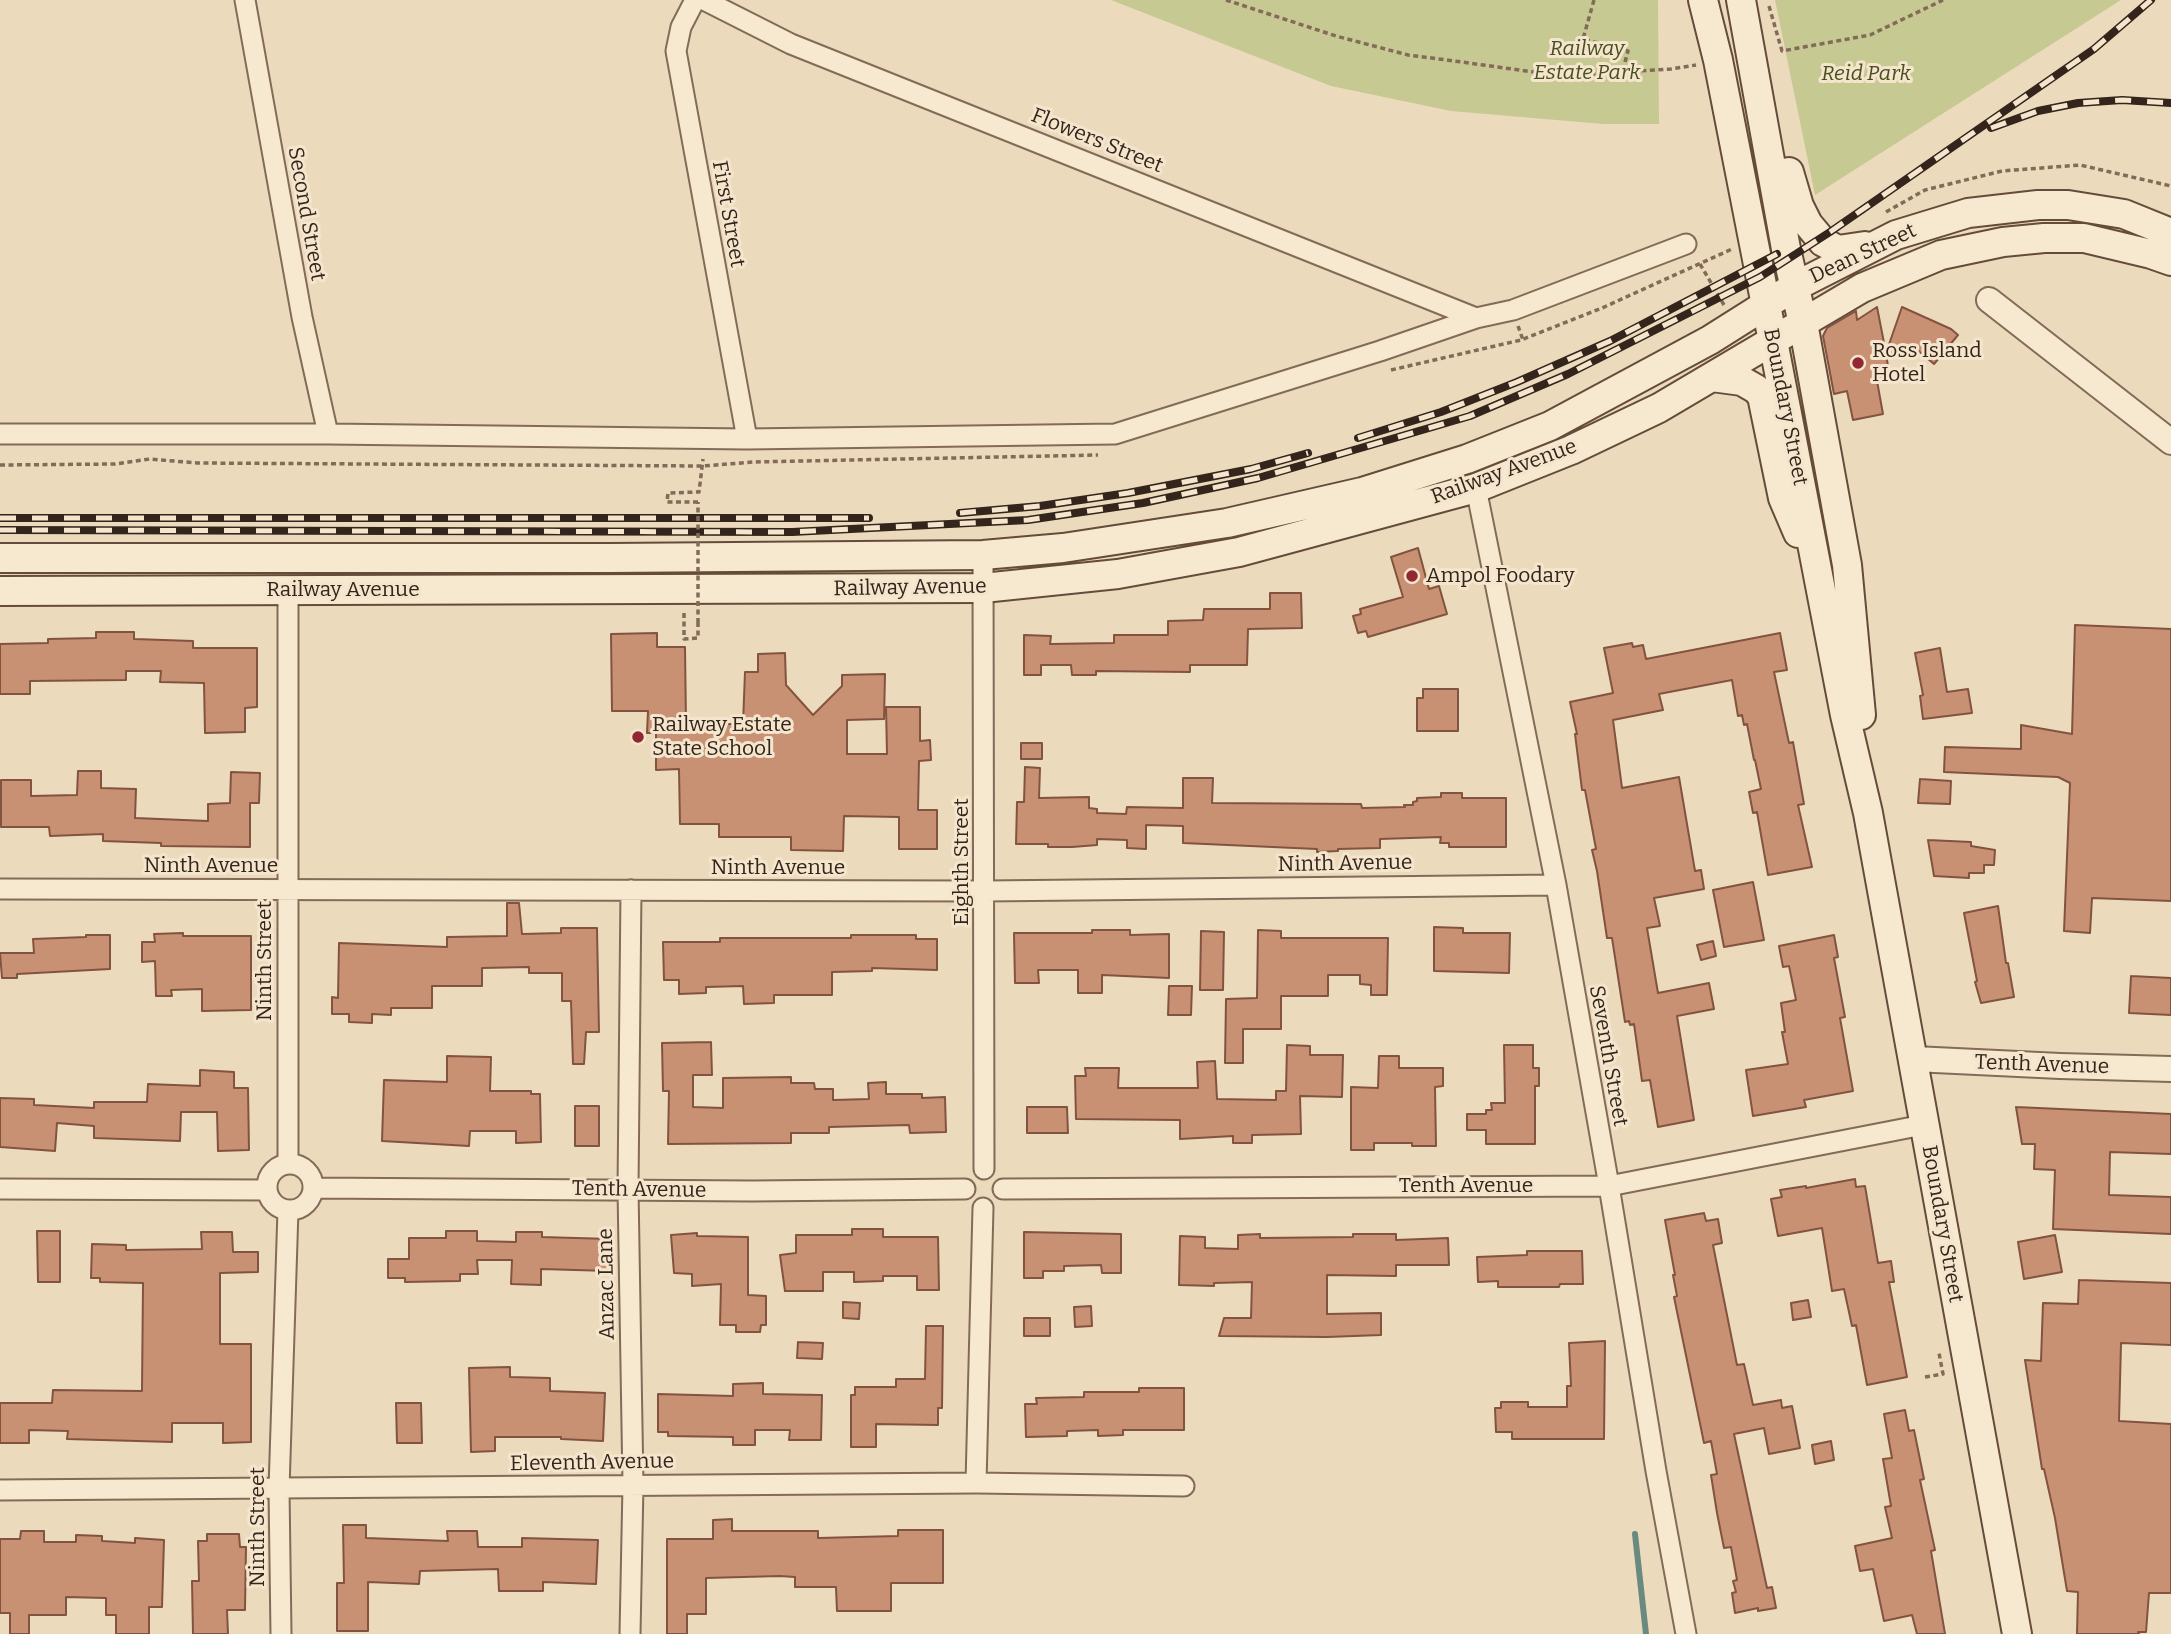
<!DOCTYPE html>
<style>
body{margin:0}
canvas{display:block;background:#ecdabd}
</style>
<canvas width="2171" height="1634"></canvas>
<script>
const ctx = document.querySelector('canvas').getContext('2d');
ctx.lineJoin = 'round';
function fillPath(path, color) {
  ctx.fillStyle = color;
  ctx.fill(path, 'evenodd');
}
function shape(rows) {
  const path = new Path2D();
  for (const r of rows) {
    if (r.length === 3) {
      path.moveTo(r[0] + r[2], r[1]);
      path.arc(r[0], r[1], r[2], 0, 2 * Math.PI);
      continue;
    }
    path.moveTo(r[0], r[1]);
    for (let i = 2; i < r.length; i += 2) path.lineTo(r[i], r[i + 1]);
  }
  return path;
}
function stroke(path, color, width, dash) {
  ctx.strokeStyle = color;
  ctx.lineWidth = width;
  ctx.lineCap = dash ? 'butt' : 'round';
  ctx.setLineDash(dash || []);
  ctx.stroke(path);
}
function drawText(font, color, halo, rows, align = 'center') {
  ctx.font = font + ' Bitter,serif';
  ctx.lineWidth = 6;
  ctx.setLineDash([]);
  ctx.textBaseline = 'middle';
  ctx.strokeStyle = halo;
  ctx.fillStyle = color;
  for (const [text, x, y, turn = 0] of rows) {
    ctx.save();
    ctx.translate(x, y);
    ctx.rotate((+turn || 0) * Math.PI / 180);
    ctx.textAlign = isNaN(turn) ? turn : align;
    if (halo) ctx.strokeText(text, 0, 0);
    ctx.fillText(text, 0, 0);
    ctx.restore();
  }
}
const green = shape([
 [1111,0,1658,0,1659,124,1603,124,1451,111,1331,86],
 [1775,0,2121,0,1815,195]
]);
const stream = shape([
 [1635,1534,1646,1634]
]);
const building = shape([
 [1877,307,1886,353,1902,307,1951,329,1958,335,1934,364,1915,348,1886,354,1889,372,1887,373,1888,379,1877,381,1883,414,1853,420,1847,391,1834,394,1823,336,1827,328,1856,311,1857,320,1877,307],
 [1418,548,1429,589,1439,586,1447,614,1368,637,1366,631,1358,633,1353,616,1361,614,1360,609,1403,597,1391,557,1418,548],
 [1270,593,1301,593,1302,628,1248,629,1247,665,1190,665,1190,672,1096,671,1096,675,1072,675,1071,665,1041,665,1041,675,1024,675,1024,635,1051,636,1050,644,1114,643,1114,635,1168,635,1168,621,1203,620,1204,609,1270,609,1270,593],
 [2075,625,2171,629,2171,901,2092,898,2090,933,2064,931,2070,783,2058,777,1944,772,1945,747,2021,749,2021,725,2072,734,2075,625],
 [96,632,134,632,134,639,193,641,193,648,257,648,257,707,245,708,245,732,205,733,204,683,160,682,161,671,126,671,126,680,30,681,30,694,0,694,0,644,48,643,48,639,96,638,96,632],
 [657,633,657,647,685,647,686,724,743,724,745,672,758,672,758,654,785,653,786,685,813,715,842,686,842,675,885,674,884,719,847,720,847,754,887,754,886,707,920,707,920,741,930,740,931,760,919,761,918,810,937,810,937,849,899,849,899,817,844,816,843,851,791,850,791,837,719,837,719,824,680,824,679,769,656,770,656,733,647,733,648,711,612,711,611,634,657,633],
 [1780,633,1787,670,1774,672,1789,743,1793,742,1804,804,1798,805,1812,867,1768,875,1757,812,1753,813,1749,792,1761,789,1755,760,1754,760,1747,724,1744,725,1742,715,1738,716,1732,680,1659,694,1663,710,1613,720,1622,788,1679,777,1695,871,1701,870,1704,889,1654,898,1660,926,1647,928,1658,993,1709,983,1714,1009,1677,1016,1694,1120,1658,1127,1650,1080,1642,1081,1634,1024,1630,1025,1629,1021,1625,1022,1612,938,1607,938,1597,871,1592,850,1596,849,1585,790,1582,790,1575,734,1577,734,1570,702,1613,693,1604,648,1632,643,1633,647,1643,645,1646,659,1780,633],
 [1940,648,1947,692,1968,689,1972,713,1923,719,1920,696,1923,695,1915,653,1940,648],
 [1423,689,1458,689,1458,731,1417,731,1417,698,1423,698,1423,689],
 [1021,743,1042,743,1042,759,1021,759,1021,743],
 [1025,767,1040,768,1039,798,1089,797,1089,808,1097,809,1097,813,1126,814,1127,807,1183,808,1183,778,1213,778,1212,803,1361,804,1362,808,1405,807,1404,805,1413,805,1413,802,1417,801,1417,798,1441,797,1441,793,1462,793,1462,798,1506,798,1506,847,1449,847,1449,843,1440,843,1441,837,1380,839,1380,848,1338,849,1338,851,1317,852,1317,849,1183,843,1183,826,1146,825,1146,849,1127,848,1127,840,1097,839,1097,845,1072,847,1048,847,1048,844,1016,844,1017,802,1024,802,1025,767],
 [78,771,101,771,101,788,136,789,135,818,208,821,208,804,230,803,231,772,260,773,259,803,250,803,250,847,161,846,161,843,103,841,103,834,50,836,49,827,1,827,1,780,31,780,31,796,77,795,78,771],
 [1920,779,1951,781,1950,804,1918,803,1920,779],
 [1928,840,1971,842,1971,846,1995,850,1994,865,1984,865,1984,873,1969,873,1969,878,1934,876,1928,840],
 [1753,882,1764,940,1724,947,1713,890,1753,882],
 [507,903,519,903,522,934,561,933,561,928,597,928,599,1032,586,1032,584,1064,573,1064,571,1001,562,1001,562,973,529,973,529,967,482,968,482,986,432,986,432,1008,391,1008,391,1015,372,1014,372,1023,349,1022,349,1014,332,1014,332,997,338,998,339,943,447,947,447,937,507,936,507,903],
 [1998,906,2006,963,2008,963,2014,997,1981,1003,1975,982,1977,981,1964,913,1998,906],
 [1434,927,1463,928,1463,933,1510,933,1509,973,1434,971,1434,927],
 [1092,930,1130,930,1130,935,1169,934,1169,978,1102,975,1102,993,1078,993,1078,970,1038,970,1039,983,1015,983,1014,933,1092,933,1092,930],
 [1258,930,1281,931,1281,938,1388,938,1387,995,1371,995,1371,985,1360,984,1360,975,1328,975,1328,996,1281,996,1281,1029,1243,1029,1243,1063,1225,1063,1226,999,1257,998,1258,930],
 [1201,931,1224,932,1223,990,1200,990,1201,931],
 [183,933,183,936,251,936,251,1010,202,1011,202,989,171,990,172,996,156,996,155,961,142,962,142,942,155,942,154,934,183,933],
 [86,935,110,935,110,969,17,974,17,978,2,978,0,953,34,953,33,939,86,937,86,935],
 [851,935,916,935,916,939,937,939,937,970,872,968,872,971,832,972,832,995,774,995,774,1003,744,1004,743,986,706,987,706,993,679,994,679,980,664,980,663,942,720,942,720,938,851,938,851,935],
 [1834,935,1838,957,1834,958,1845,1017,1840,1018,1853,1091,1804,1100,1806,1107,1753,1116,1746,1070,1788,1064,1782,1032,1785,1032,1781,1003,1796,1000,1789,966,1783,967,1779,946,1834,935],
 [1713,941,1716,956,1701,960,1697,945,1713,941],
 [2131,976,2171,978,2171,1015,2129,1013,2131,976],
 [1169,986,1192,986,1191,1015,1168,1015,1169,986],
 [711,1042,712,1075,693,1075,693,1107,723,1108,723,1078,791,1077,791,1083,814,1083,815,1089,833,1089,833,1100,869,1099,868,1083,886,1082,886,1094,922,1094,922,1098,945,1097,946,1132,910,1133,909,1125,829,1127,829,1133,791,1133,791,1143,668,1144,669,1091,663,1091,662,1043,711,1042],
 [1287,1045,1310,1046,1310,1055,1343,1055,1342,1097,1300,1096,1301,1134,1252,1135,1252,1143,1233,1143,1233,1136,1180,1139,1180,1120,1076,1119,1075,1076,1086,1076,1085,1068,1119,1068,1118,1088,1198,1088,1197,1062,1215,1061,1217,1099,1276,1100,1276,1091,1286,1091,1287,1045],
 [1504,1045,1533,1045,1533,1068,1539,1068,1539,1086,1535,1086,1535,1144,1486,1144,1486,1130,1467,1130,1467,1114,1486,1114,1486,1110,1492,1110,1491,1103,1505,1103,1504,1045],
 [447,1056,491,1057,490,1091,531,1091,531,1094,540,1094,541,1142,516,1143,516,1131,470,1131,469,1146,382,1141,384,1080,447,1082,447,1056],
 [1379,1056,1399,1056,1399,1068,1443,1068,1443,1086,1435,1087,1436,1146,1412,1146,1412,1143,1374,1143,1374,1150,1351,1150,1351,1087,1378,1088,1379,1056],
 [200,1070,234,1072,234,1088,248,1088,249,1150,218,1151,217,1112,181,1112,180,1141,94,1138,94,1126,57,1123,55,1151,0,1147,0,1098,34,1099,34,1105,94,1108,94,1102,147,1102,148,1084,200,1086,200,1070],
 [575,1106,599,1106,599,1146,575,1146,575,1106],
 [1027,1107,1067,1107,1068,1133,1027,1133,1027,1107],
 [2016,1107,2171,1114,2171,1154,2110,1152,2109,1195,2171,1197,2171,1234,2053,1229,2055,1170,2034,1169,2035,1144,2022,1144,2016,1107],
 [1855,1179,1856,1187,1865,1186,1878,1263,1891,1261,1894,1282,1889,1282,1907,1377,1867,1385,1856,1325,1852,1326,1844,1289,1832,1291,1822,1228,1778,1236,1771,1199,1782,1197,1780,1190,1806,1186,1806,1188,1855,1179],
 [1704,1213,1706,1221,1718,1219,1722,1243,1713,1245,1737,1365,1744,1364,1753,1405,1781,1400,1782,1408,1792,1406,1800,1448,1769,1454,1764,1428,1734,1434,1767,1588,1772,1587,1776,1608,1758,1611,1758,1608,1735,1613,1732,1593,1736,1592,1733,1581,1737,1580,1731,1547,1724,1548,1717,1513,1711,1475,1717,1474,1711,1441,1704,1443,1674,1297,1677,1296,1673,1275,1675,1275,1665,1220,1704,1213],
 [852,1229,883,1229,883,1237,938,1237,939,1290,917,1290,917,1276,883,1276,883,1281,854,1282,854,1272,823,1272,823,1291,785,1291,780,1255,796,1253,796,1235,852,1235,852,1229],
 [37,1231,60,1231,60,1282,38,1282,37,1231],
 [446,1231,477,1231,477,1241,516,1242,516,1232,542,1232,542,1237,610,1239,609,1271,541,1269,541,1285,511,1284,512,1260,477,1260,478,1274,460,1274,460,1281,405,1282,405,1278,388,1278,388,1259,409,1259,409,1238,446,1238,446,1231],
 [201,1232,232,1232,233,1252,258,1252,258,1272,220,1273,220,1344,251,1344,251,1442,223,1443,223,1423,172,1423,172,1442,67,1439,68,1431,29,1430,29,1443,0,1443,0,1403,52,1403,53,1390,142,1391,143,1283,100,1282,100,1278,91,1278,92,1244,126,1245,126,1250,202,1249,201,1232],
 [1024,1232,1121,1234,1121,1273,1102,1273,1101,1265,1064,1266,1064,1271,1043,1271,1043,1278,1024,1278,1024,1232],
 [697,1233,697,1236,748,1237,748,1295,766,1296,766,1325,761,1325,760,1332,736,1332,736,1325,720,1325,721,1284,692,1286,692,1274,674,1273,671,1235,697,1233],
 [1260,1234,1260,1238,1353,1237,1353,1234,1396,1234,1396,1240,1448,1238,1449,1265,1396,1265,1396,1276,1327,1275,1327,1314,1381,1313,1381,1335,1327,1337,1219,1336,1224,1318,1251,1318,1252,1282,1214,1283,1214,1286,1179,1285,1180,1236,1205,1237,1205,1248,1238,1249,1238,1235,1260,1234],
 [2055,1235,2062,1272,2024,1279,2018,1242,2055,1235],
 [1527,1251,1582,1251,1583,1284,1560,1284,1559,1287,1498,1287,1498,1281,1478,1282,1477,1257,1527,1255,1527,1251],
 [2079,1280,2171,1283,2171,1345,2121,1343,2119,1421,2171,1424,2171,1593,2149,1593,2146,1632,2138,1632,2139,1634,2077,1634,2078,1592,2067,1591,2055,1518,2044,1469,2042,1469,2025,1360,2041,1361,2043,1303,2078,1304,2079,1280],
 [1808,1300,1811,1317,1793,1320,1791,1303,1808,1300],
 [843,1302,860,1303,859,1319,843,1318,843,1302],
 [1091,1306,1092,1326,1075,1327,1074,1307,1091,1306],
 [1024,1318,1050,1318,1050,1336,1024,1336,1024,1318],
 [926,1326,943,1326,942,1408,938,1408,938,1425,876,1424,876,1447,851,1447,851,1395,855,1395,855,1387,896,1387,896,1379,925,1379,926,1326],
 [1605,1341,1604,1439,1512,1439,1512,1432,1496,1432,1495,1408,1501,1408,1501,1402,1528,1402,1528,1407,1567,1407,1567,1386,1571,1386,1569,1343,1605,1341],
 [798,1342,823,1343,822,1359,797,1358,798,1342],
 [510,1367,510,1377,550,1378,550,1391,605,1393,603,1441,561,1439,561,1437,495,1437,495,1451,471,1452,469,1368,510,1367],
 [763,1383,763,1394,822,1395,821,1440,789,1440,790,1430,755,1430,755,1445,733,1445,733,1437,668,1436,668,1432,658,1432,658,1394,733,1396,733,1384,763,1383],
 [1139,1388,1184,1388,1184,1430,1123,1430,1123,1435,1098,1436,1098,1430,1067,1431,1067,1436,1026,1437,1025,1404,1037,1404,1036,1398,1084,1397,1084,1392,1139,1392,1139,1388],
 [396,1403,421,1403,422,1443,397,1443,396,1403],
 [1905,1410,1909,1431,1914,1430,1924,1479,1920,1480,1935,1550,1931,1551,1945,1634,1917,1634,1912,1615,1884,1621,1873,1569,1860,1571,1855,1546,1892,1538,1885,1507,1891,1506,1883,1459,1892,1458,1884,1414,1905,1410],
 [1831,1441,1834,1460,1815,1464,1812,1445,1831,1441],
 [732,1519,732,1531,818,1531,818,1538,898,1536,898,1530,943,1530,943,1583,891,1583,891,1611,837,1611,836,1587,795,1587,795,1577,780,1576,706,1578,706,1614,687,1614,687,1634,667,1634,667,1539,713,1539,713,1520,732,1519],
 [343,1525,366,1525,366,1538,448,1541,447,1531,477,1531,478,1547,522,1547,522,1538,598,1540,596,1584,543,1582,543,1591,499,1591,498,1569,420,1571,419,1584,368,1582,368,1631,337,1631,337,1583,344,1583,343,1525],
 [21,1531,44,1531,44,1542,76,1542,76,1535,102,1536,102,1541,135,1543,135,1538,164,1540,162,1607,149,1607,149,1634,116,1634,116,1615,106,1615,106,1598,66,1597,66,1615,29,1615,29,1634,10,1634,10,1613,0,1613,0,1539,20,1539,21,1531],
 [207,1534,239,1534,240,1547,246,1547,245,1610,227,1610,228,1634,193,1634,192,1581,199,1581,198,1541,207,1541,207,1534]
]);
const path = shape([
 [1226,0,1336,36,1408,55,1447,60,1541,73,1576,75,1671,69,1696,65],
 [1594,0,1583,39,1628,51,1622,73],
 [1769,6,1782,51,1870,35,1943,0],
 [1886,212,1925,190,2002,171,2080,165,2171,186],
 [1700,264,1724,305],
 [1518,326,1523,340],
 [1391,370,1521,340,1602,308,1732,249],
 [0,465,115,464,150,459,197,463,703,466,753,462,1098,455],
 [698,502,667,502,668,493,699,492,703,459],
 [684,613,684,639,698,638,698,623],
 [1925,1377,1943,1374,1939,1353]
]);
const minor = shape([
 [245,0,302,317,328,434],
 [695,0,681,27,676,51,747,439],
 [704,0,791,44,1476,318],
 [0,434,328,434,747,439,1115,434,1380,351,1476,318,1513,310,1686,244],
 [1476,488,1556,885,1609,1186,1656,1471,1686,1634],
 [983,555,984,1169],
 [288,590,288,1163],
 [0,889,985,891,1556,885],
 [290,1187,23],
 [313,1188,752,1191,965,1189],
 [0,1189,267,1190],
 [1003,1189,1609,1186,1923,1125],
 [976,1483,983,1208],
 [0,1490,976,1483,1184,1486],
 [281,1634,279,1489,288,1210],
 [630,1634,633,1485,628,1189,631,890]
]);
const tertiary = shape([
 [1989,300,2171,442],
 [1914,1059,2060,1066,2171,1069]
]);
const secondary = shape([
 [1703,0,1718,60,1773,341,1845,715,1868,813,2017,1634],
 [1741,0,1786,249,1803,323,1847,565,1861,715],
 [1789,172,1799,206,1808,224,1823,242,1838,250,1865,246],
 [1712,377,1742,381,1756,389,1762,396,1783,498,1798,533],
 [0,558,610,558,983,555,1063,548,1227,523,1362,492,1467,459,1550,426,1710,340,1794,287,1896,235,1968,213,2038,205,2068,205,2124,214,2171,233],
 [0,591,983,588,1118,574,1239,552,1476,488,1571,450,1659,408,1862,288,1941,255,2003,242,2044,238,2084,238,2151,254,2171,261]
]);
const rail = shape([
 [1991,128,2038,111,2078,103,2122,100,2171,103],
 [1358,438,1441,412,1517,382,1610,341,1777,254],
 [960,513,1040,506,1128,493,1251,469,1308,453],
 [0,518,869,518],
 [0,530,792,532,1028,520,1143,503,1258,478,1470,416,1568,374,1760,277,1830,232,2094,49,2151,0]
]);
const pathBridge = shape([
 [698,623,698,502]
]);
const markers = [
 [1858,363,7,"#902932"],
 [1412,576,7,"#902932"],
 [638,737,7,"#902932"]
];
const parkNames = [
 ["Railway",1587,49],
 ["Estate Park",1587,73],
 ["Reid Park",1866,74]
];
const streetNames = [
 ["Flowers Street",1097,141,22],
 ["Second Street",306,214,80],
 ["First Street",728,214,80],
 ["Dean Street",1863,254,-25],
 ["Boundary Street",1785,407,79],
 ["Railway Avenue",1504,472,-20],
 ["Railway Avenue",910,588,-1],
 ["Railway Avenue",343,590],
 ["Eighth Street",962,862,-90],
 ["Ninth Avenue",1345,864,-1],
 ["Ninth Avenue",211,866],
 ["Ninth Avenue",778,868],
 ["Ninth Street",265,961,-90],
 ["Seventh Street",1608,1056,80],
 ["Tenth Avenue",2042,1065,2],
 ["Tenth Avenue",1466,1186],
 ["Tenth Avenue",639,1190,1],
 ["Boundary Street",1942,1224,80],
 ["Anzac Lane",607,1284,-91],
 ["Eleventh Avenue",592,1463,-1],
 ["Ninth Street",258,1527,-90]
];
const poiNames = [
 ["Ross Island",1872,351],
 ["Hotel",1872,375],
 ["Ampol Foodary",1426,576],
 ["Railway Estate",652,725],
 ["State School",652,749]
];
fillPath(green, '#c7c992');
stroke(stream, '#698a7f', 6);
fillPath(building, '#c99174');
stroke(building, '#82533e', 2);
stroke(minor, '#836b57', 23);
stroke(tertiary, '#836b57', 28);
stroke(secondary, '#654c3a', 32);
stroke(path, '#836b57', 3.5, [5, 3.5]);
stroke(minor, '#f7e8d0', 19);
stroke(tertiary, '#f7e8d0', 24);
stroke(secondary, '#f7e8d0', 28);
stroke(rail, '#33251b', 8);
stroke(rail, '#f4e5cc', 5, [16]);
stroke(pathBridge, '#836b57', 3.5, [5, 3.5]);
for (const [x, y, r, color] of markers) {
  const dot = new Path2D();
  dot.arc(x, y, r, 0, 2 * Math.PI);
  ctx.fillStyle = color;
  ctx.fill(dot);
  stroke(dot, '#f4e5cc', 2.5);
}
drawText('italic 21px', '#474f22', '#f4e5cc', parkNames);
drawText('21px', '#33251b', '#f4e5cc', streetNames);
drawText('21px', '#33251b', '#f4e5cc', poiNames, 'left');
</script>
